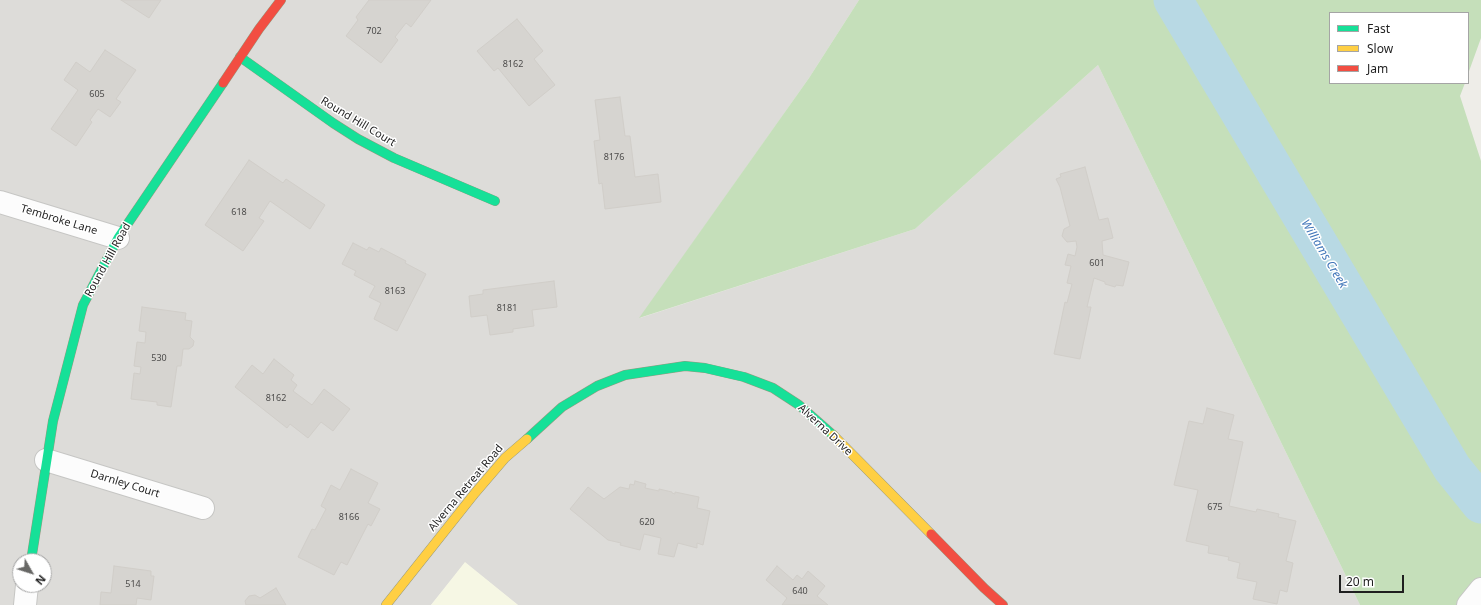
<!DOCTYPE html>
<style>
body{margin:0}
#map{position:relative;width:1481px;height:605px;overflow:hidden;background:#eeede8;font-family:"Noto Sans",sans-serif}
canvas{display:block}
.legend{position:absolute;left:1329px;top:12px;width:140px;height:72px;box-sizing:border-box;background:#fff;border:1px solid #a5a5a5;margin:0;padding:5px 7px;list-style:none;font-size:12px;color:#1f1f1f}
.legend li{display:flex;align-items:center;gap:8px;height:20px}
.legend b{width:20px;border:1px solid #a5a5a5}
.north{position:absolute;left:12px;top:553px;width:40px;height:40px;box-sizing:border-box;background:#fff;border:1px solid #a5a5a5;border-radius:50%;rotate:129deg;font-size:11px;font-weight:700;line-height:16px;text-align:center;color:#1f1f1f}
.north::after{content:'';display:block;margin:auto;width:14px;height:18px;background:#676765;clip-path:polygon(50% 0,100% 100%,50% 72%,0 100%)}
.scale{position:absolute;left:1339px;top:575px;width:65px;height:18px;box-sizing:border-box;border:2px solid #1f1f1f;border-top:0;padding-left:5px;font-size:12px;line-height:14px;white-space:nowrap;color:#1f1f1f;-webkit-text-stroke:3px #fff;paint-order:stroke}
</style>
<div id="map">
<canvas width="1481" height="605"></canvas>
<ul class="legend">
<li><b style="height:5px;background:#16e098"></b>Fast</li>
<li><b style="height:5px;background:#ffcf43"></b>Slow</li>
<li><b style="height:5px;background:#f24e42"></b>Jam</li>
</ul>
<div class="north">N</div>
<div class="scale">20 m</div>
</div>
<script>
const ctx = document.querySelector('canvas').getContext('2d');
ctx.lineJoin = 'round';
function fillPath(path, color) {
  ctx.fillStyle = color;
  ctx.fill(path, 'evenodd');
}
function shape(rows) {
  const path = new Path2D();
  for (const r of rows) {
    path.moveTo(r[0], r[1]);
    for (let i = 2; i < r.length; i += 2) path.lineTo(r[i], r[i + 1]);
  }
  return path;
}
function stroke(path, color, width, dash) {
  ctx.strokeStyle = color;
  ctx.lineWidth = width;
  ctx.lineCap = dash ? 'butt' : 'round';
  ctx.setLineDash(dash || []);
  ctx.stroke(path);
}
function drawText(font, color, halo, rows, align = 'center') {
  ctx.font = font + ' "Noto Sans",sans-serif';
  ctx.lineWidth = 3;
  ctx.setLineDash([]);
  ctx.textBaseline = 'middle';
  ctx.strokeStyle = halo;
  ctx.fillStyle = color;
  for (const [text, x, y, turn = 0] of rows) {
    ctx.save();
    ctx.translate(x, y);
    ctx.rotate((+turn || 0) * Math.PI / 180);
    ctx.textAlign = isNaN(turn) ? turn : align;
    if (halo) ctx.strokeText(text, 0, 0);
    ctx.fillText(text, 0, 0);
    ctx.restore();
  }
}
const residential = shape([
 [0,0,859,0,809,78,640,318,915,229,1098,65,1360,605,518,605,465,563,431,605,0,605],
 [20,561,44,561,44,585,20,585]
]);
const education = shape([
 [465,562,518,605,431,605]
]);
const forest = shape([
 [859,0,1481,0,1481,38,1468,74,1468,13,1330,13,1330,83,1465,83,1460,96,1481,161,1481,605,1360,605,1098,65,915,229,639,318,809,78]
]);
const river = shape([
 [1173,0,1452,468,1481,504]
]);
const building = shape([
 [121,0,161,0,149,18,121,0],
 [369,0,431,0,411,27,406,23,395,37,398,40,381,63,346,36,358,20,356,17,369,0],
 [517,19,543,51,534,59,555,85,529,106,498,68,494,71,477,51,517,19],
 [105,50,136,70,116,99,121,102,110,117,98,109,90,120,92,122,76,146,51,129,78,90,64,80,76,62,90,72,105,50],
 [620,97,625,136,630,136,635,177,658,174,661,202,605,209,602,183,599,184,594,141,600,140,595,100,620,97],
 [249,160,283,183,286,179,325,205,310,229,270,201,259,218,264,221,243,251,205,225,249,160],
 [1085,167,1099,220,1108,218,1113,238,1102,241,1103,255,1129,262,1123,286,1116,285,1115,287,1105,284,1105,282,1094,278,1087,307,1091,307,1080,359,1054,354,1065,302,1067,303,1072,284,1067,283,1071,266,1065,265,1068,254,1075,256,1077,247,1076,241,1067,242,1062,236,1064,229,1070,226,1060,187,1056,179,1061,177,1060,174,1085,167],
 [353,243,367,250,369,247,379,252,381,248,406,261,405,263,426,274,397,331,374,319,381,303,369,297,375,286,354,275,356,271,342,264,353,243],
 [554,281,557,307,532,310,534,326,513,329,513,332,490,335,487,315,471,317,469,296,483,294,483,290,554,281],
 [142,307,186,313,185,320,192,321,190,337,194,341,193,346,189,349,183,349,181,366,177,366,171,407,157,405,157,402,131,399,134,373,140,374,141,367,134,366,137,342,145,343,146,332,139,331,142,307],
 [274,359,294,375,291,380,297,385,293,391,312,405,324,389,350,409,333,431,321,422,308,438,290,424,287,428,235,387,252,365,263,374,274,359],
 [1207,408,1234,415,1228,439,1243,442,1229,506,1256,512,1257,509,1279,514,1278,517,1296,521,1286,561,1293,563,1287,592,1280,590,1277,604,1253,599,1257,582,1237,578,1240,563,1228,560,1229,557,1208,553,1209,546,1186,541,1198,490,1174,485,1189,421,1203,424,1207,408],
 [351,469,378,483,368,503,380,509,371,526,368,524,347,565,341,562,334,575,298,557,312,529,315,530,326,509,321,506,331,485,340,490,351,469],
 [635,481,646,484,645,488,659,491,659,489,672,492,672,493,675,494,675,492,699,497,697,508,710,511,703,545,697,543,697,548,678,543,674,557,658,554,661,538,644,534,640,550,620,545,621,543,608,540,570,509,588,487,604,499,620,487,629,489,630,484,634,485,635,481],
 [114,566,151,571,151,576,154,576,151,600,137,598,136,605,100,605,101,592,111,593,114,566],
 [777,566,793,580,797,575,802,579,808,571,825,586,817,596,828,605,782,605,787,598,766,580,777,566],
 [276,588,286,605,246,605,245,601,249,596,255,595,260,598,276,588]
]);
const street = shape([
 [0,202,118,238],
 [46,460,203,508],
 [25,605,27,585],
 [1468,605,1481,589]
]);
const fast = shape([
 [240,57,333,123,358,139,394,158,495,201],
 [527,439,562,407,597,386,625,375,685,366,705,368,744,377,773,388,799,405,833,435],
 [31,561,53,421,83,305,118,238,223,83]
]);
const slow = shape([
 [833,435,931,534],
 [386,605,475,493,505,458,527,439]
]);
const jam = shape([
 [223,83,259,29,281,0],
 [931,534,984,588,1003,605]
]);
const numberNames = [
 ["702",374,31],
 ["8162",513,64],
 ["605",97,94],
 ["8176",614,157],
 ["618",239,212],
 ["601",1097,263],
 ["8163",395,291],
 ["8181",507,308],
 ["530",159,358],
 ["8162",276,398],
 ["675",1215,507],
 ["8166",349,517],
 ["620",647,522],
 ["514",133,584],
 ["640",800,591]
];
const streetNames = [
 ["Round Hill Court",358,122,31],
 ["Tembroke Lane",59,220,17],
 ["Round Hill Road",108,260,-61],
 ["Alverna Drive",825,430,43],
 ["Darnley Court",125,484,17],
 ["Alverna Retreat Road",466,488,-50]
];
const waterNames = [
 ["Williams Creek",1324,254,59]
];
fillPath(residential, '#dddcd9');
fillPath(education, '#f6f7e4');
fillPath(forest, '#c5dfba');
stroke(river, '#b8d9e4', 39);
fillPath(building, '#d6d4d0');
stroke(building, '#d1cec9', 1);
stroke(street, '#c6c6c4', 24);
stroke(fast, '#95997f', 10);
stroke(slow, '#95997f', 10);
stroke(jam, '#95997f', 10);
stroke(street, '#fcfcfc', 22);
stroke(fast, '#16e098', 9);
stroke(slow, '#ffcf43', 9);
stroke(jam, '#f24e42', 9);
drawText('9px', '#4d4c4b', null, numberNames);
drawText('11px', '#1f1f1f', '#fff', streetNames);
drawText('italic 12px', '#4176b9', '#fff', waterNames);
</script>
